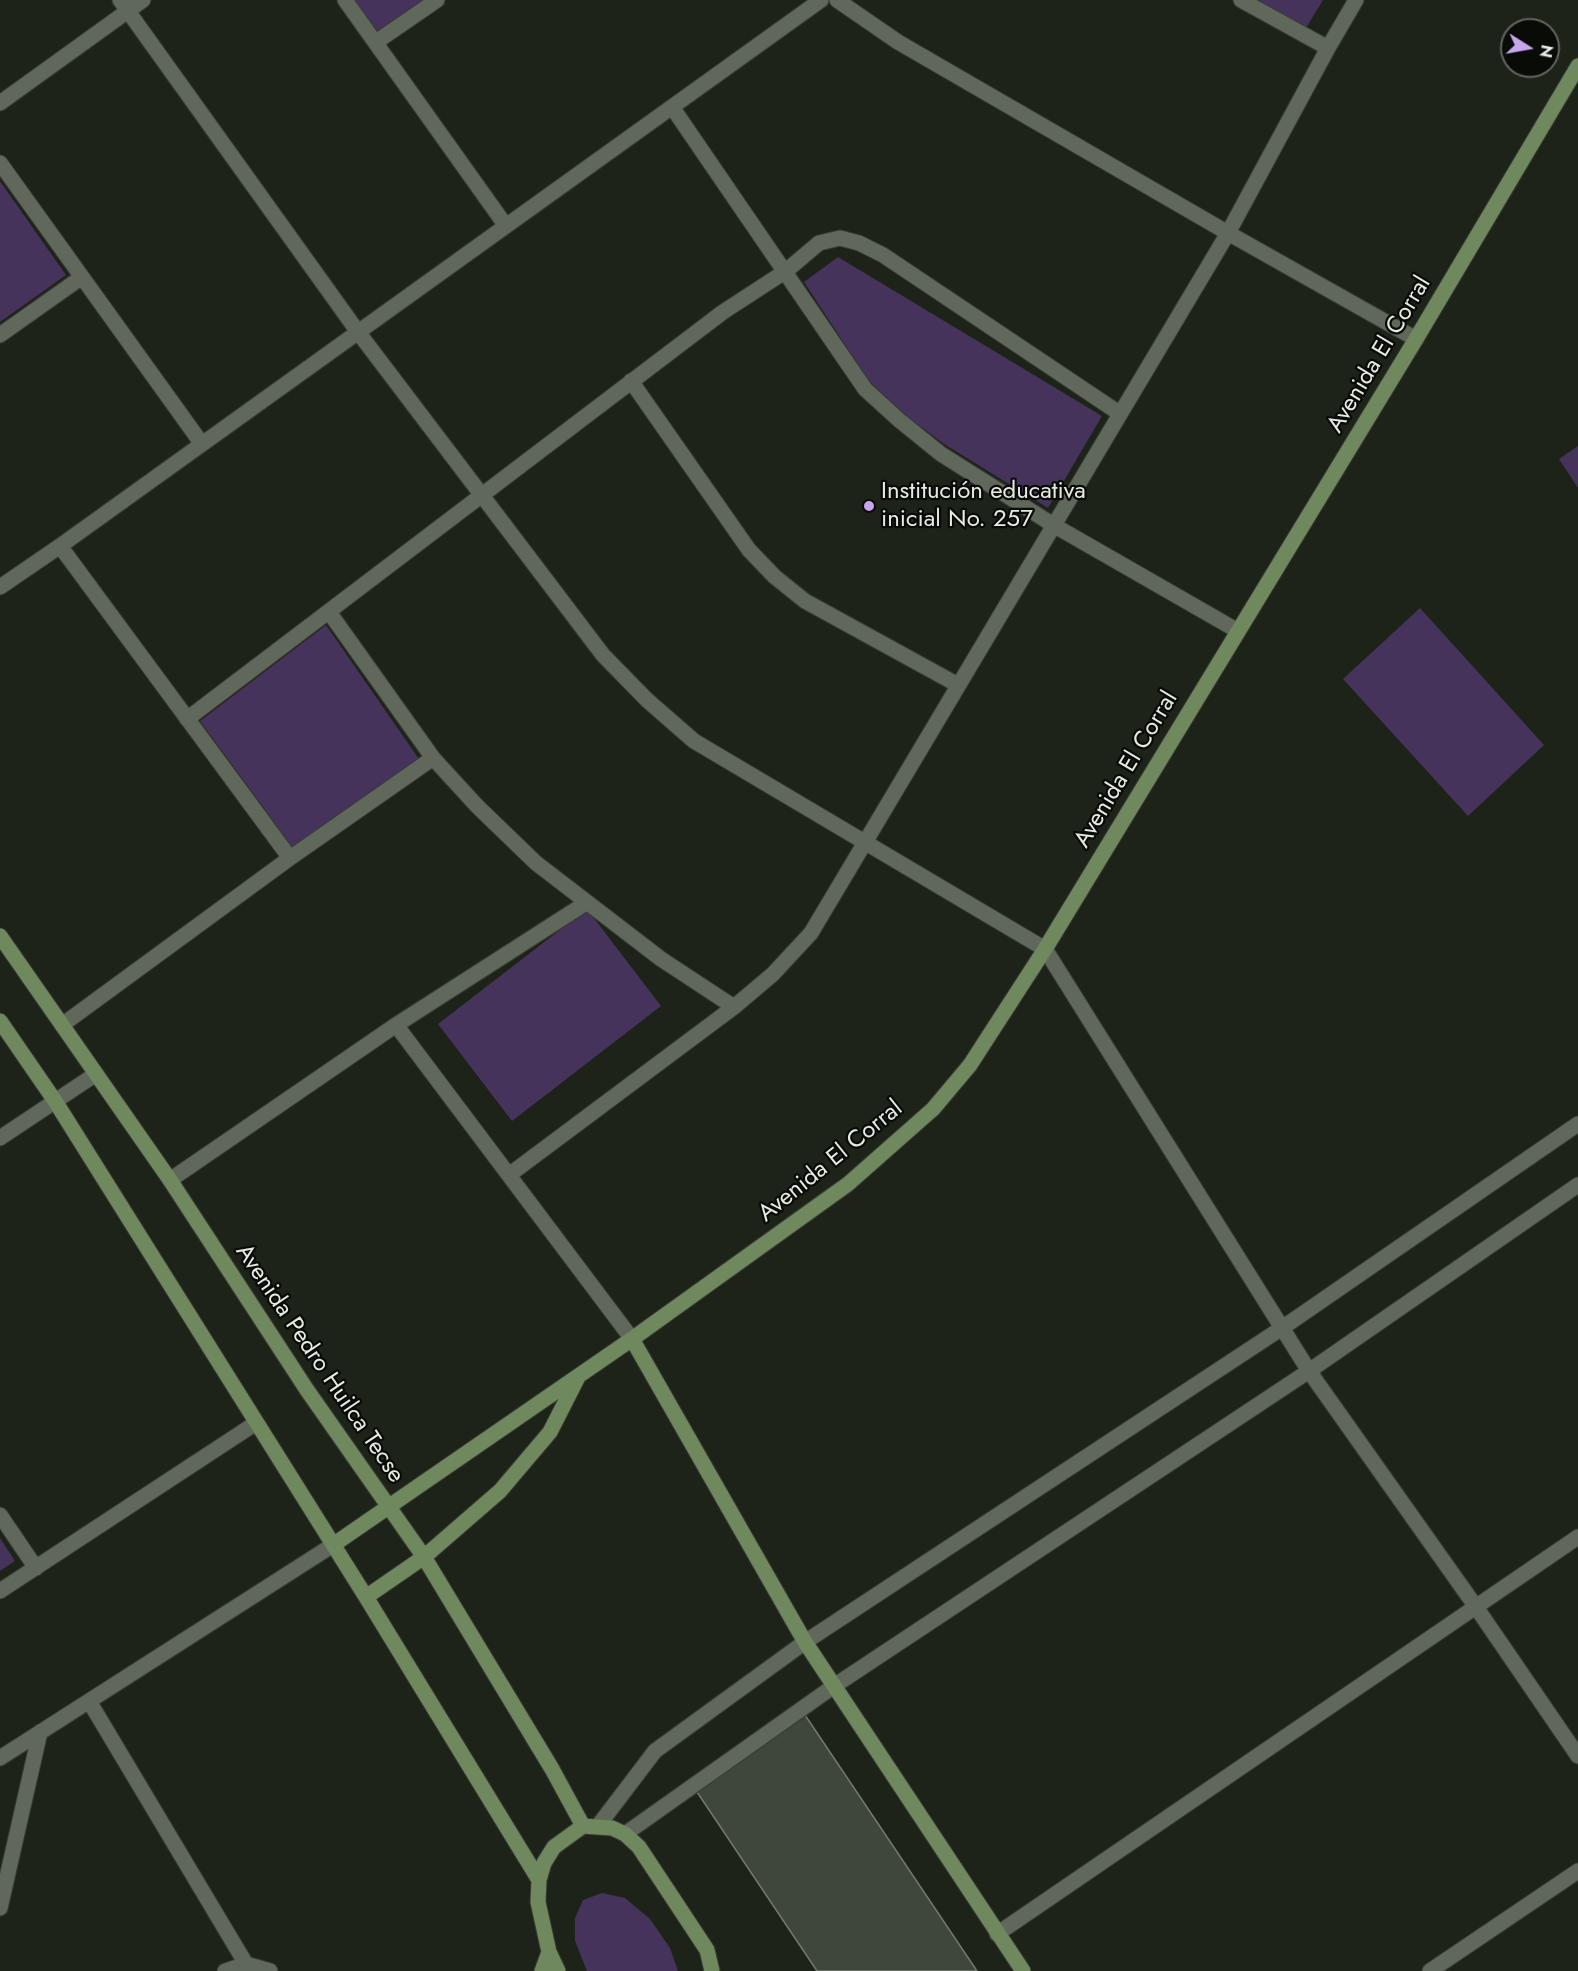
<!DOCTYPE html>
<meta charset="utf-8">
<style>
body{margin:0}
#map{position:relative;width:1578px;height:1971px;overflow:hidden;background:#1d2318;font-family:Jost,sans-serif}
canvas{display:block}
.north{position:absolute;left:1500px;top:18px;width:60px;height:60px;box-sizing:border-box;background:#090b07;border:2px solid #61645f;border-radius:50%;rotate:101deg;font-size:16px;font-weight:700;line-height:24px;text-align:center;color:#e5eae2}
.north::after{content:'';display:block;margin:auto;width:21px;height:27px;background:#c7a6ef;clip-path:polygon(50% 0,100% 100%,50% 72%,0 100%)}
</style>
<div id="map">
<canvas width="1578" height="1971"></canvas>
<div class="north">N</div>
</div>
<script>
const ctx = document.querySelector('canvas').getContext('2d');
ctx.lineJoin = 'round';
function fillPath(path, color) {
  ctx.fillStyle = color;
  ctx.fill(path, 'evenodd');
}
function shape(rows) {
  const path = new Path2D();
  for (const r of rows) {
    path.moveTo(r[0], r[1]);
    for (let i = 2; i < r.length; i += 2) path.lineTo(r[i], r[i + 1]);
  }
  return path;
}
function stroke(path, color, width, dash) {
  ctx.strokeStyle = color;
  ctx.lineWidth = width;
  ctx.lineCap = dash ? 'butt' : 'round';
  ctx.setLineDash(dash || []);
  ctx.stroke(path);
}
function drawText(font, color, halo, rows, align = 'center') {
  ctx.font = font + ' Jost,sans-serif';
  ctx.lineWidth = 4.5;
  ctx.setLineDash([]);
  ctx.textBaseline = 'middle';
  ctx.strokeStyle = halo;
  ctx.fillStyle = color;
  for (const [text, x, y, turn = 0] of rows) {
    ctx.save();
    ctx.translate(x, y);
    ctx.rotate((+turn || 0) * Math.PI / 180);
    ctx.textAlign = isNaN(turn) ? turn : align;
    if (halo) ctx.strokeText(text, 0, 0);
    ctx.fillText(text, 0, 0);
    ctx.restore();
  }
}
const green = shape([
 [354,0,440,0,384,42],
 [1256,0,1323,0,1306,28],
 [0,181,66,275,0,322],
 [838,257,1102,416,1048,508,944,444,908,417,869,381,804,282],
 [1578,446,1578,488,1559,459],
 [1420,608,1544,745,1468,816,1343,679],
 [326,625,419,759,293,848,200,721],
 [587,909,661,1006,512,1121,438,1024],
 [0,1538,15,1561,0,1571],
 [602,1893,625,1898,650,1919,670,1948,678,1971,587,1971,575,1941,575,1918,583,1900]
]);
const building = shape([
 [805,1715,977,1971,817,1971,695,1789,805,1715]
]);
const street = shape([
 [120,0,358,332,603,655,647,700,694,741,1045,949,1309,1371,1476,1607,1578,1756],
 [345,0,506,226],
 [837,0,898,42,1228,233,1416,339],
 [1241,0,1328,48],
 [376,42,437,0],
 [0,103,143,0],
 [672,107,865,389,899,420,941,454,1055,526,1238,631],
 [0,163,202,444],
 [0,335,82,277],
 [631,381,749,550,775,577,805,601,958,685],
 [60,546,290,858],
 [0,587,60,546,821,0],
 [329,612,433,758,477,806,536,863,661,959,734,1007],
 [187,719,723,312,786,271,819,243,840,238,859,243,883,255,1119,413],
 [62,1025,290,858,433,758],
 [396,1025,632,1339],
 [0,1138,96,1074],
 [509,1175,734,1007,773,974,811,933,1228,233,1328,48,1356,0],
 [170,1180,396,1025,586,903],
 [0,1515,36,1568],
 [0,1591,256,1423],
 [89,1701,246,1964],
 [0,1758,333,1545],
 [598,1826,655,1751,805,1642,1282,1328,1578,1124],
 [625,1834,834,1686,1309,1371,1578,1185],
 [0,1908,40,1732],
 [997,1934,1578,1537],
 [225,1971,246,1964,270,1971],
 [1430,1971,1578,1871]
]);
const secondary = shape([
 [0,936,170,1180,307,1390,424,1557,552,1769,583,1826],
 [0,1021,55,1101,366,1597,539,1880],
 [632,1339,805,1642,1023,1971],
 [333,1545,632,1339,848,1184,933,1109,970,1065,1045,949,1416,339,1578,66],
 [366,1597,424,1557,500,1491,550,1432,577,1379],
 [542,1971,549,1952],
 [558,1971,549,1952,538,1902,539,1880,544,1863,554,1847,583,1826,612,1828,625,1834,639,1847,707,1950,712,1971]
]);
const markers = [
 [869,506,6,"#c7a6ef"]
];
const streetNames = [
 ["Avenida El Corral",1380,355,-59],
 ["Avenida El Corral",1127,770,-59],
 ["Avenida El Corral",831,1162,-39],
 ["Avenida Pedro Huilca Tecse",319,1364,56]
];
const poiNames = [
 ["Institución educativa",881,492],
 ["inicial No. 257",881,520]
];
fillPath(green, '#46335b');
fillPath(building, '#3f463a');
stroke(building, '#727a6d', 1.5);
stroke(street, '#383d35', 17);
stroke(secondary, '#383d35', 17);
stroke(street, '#60685b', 15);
stroke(secondary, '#6f885d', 15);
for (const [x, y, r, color] of markers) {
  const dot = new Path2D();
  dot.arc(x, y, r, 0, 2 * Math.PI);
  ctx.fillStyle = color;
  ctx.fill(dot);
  stroke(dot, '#090b07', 2);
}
drawText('24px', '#e5eae2', '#090b07', streetNames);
drawText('24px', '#e5eae2', '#090b07', poiNames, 'left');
</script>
